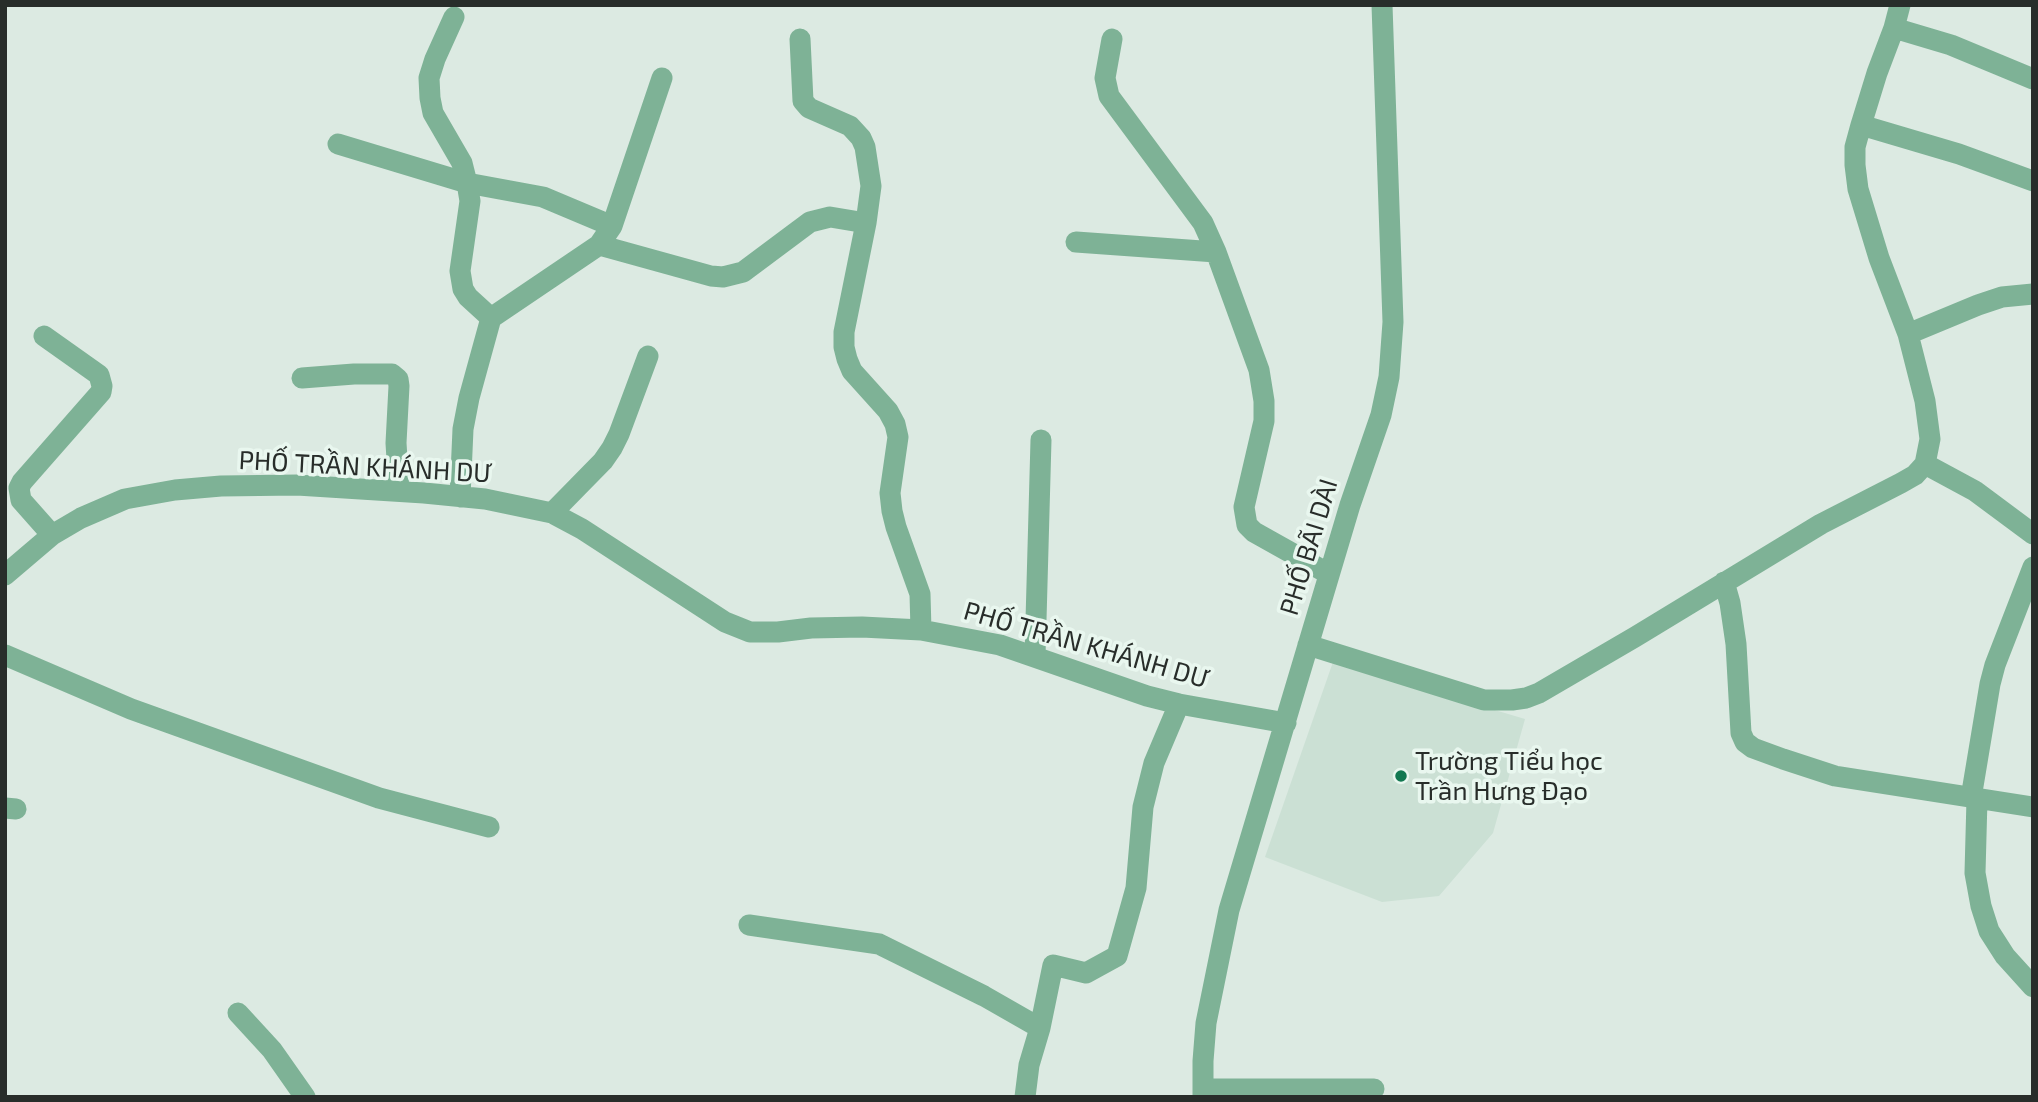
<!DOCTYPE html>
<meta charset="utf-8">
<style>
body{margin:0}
#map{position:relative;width:2038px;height:1102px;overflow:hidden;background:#dceae2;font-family:"Exo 2",sans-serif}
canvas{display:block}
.frame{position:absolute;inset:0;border:7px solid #282d2a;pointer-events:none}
</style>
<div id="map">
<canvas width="2038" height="1102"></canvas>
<div class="frame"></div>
</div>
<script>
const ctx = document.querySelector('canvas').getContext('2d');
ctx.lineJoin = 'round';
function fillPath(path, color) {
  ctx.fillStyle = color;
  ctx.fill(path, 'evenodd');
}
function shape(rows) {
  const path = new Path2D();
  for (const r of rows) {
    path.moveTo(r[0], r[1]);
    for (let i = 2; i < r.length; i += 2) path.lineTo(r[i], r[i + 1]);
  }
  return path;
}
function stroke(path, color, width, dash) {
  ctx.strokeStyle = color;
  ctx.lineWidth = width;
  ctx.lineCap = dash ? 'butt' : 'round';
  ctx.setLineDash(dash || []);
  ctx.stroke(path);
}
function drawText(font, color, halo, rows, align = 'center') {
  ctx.font = font + ' "Exo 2",sans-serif';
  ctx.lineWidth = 7;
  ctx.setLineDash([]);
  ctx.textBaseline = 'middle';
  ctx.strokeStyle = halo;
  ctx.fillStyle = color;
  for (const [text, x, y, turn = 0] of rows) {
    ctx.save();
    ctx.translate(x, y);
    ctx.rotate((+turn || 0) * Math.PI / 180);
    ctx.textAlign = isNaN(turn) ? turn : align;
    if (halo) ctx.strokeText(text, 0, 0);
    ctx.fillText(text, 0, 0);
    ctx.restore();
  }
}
const built = shape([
 [1333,662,1525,719,1493,833,1439,896,1382,902,1265,857]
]);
const minor = shape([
 [454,17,435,59,429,78,430,98,433,113,462,163,467,183,470,201,460,271,463,289,468,297,491,318],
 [1894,28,1951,45,2033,79],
 [800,39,803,101,809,108,850,126,861,138,865,147,871,186,866,223,844,332,844,347,847,359,852,371,888,411,895,424,898,437,890,493,892,511,896,527,920,594,921,630],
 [1112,39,1105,78,1109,96,1203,223,1216,252,1259,370,1264,401,1264,421,1244,507,1247,525,1254,532,1329,574],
 [1861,125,1959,154,2033,181],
 [338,144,467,183,543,197,612,226],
 [1076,242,1216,252],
 [599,245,711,276,723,277,743,272,810,222,830,217,866,223],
 [1908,334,1978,305,2002,297,2033,294],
 [44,336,99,375,102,386,101,392,22,482,19,488,21,500,52,535],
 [302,378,354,374,392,374,398,379,399,386,396,443,399,491],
 [1925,464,1975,491,2033,534],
 [460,497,463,429,469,398,491,318,599,245,612,226,662,78],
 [552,513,603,461,612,448,619,434,648,356],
 [5,575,52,535,81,518,125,499,175,490,221,486,297,485,424,493,485,499,552,513,582,529,725,622,750,632,778,632,811,628,862,627,921,630,1000,645,1147,696,1179,704,1286,723],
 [1724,582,1730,603,1736,644,1741,733,1745,742,1753,748,1783,759,1835,776,2033,807],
 [1308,645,1484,700,1512,700,1526,698,1539,693,1635,637,1821,524,1901,483,1915,475,1925,464,1930,439,1925,401,1908,334,1879,258,1858,189,1855,165,1855,147,1861,125,1877,73,1894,28,1900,5],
 [5,655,131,709,379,798,489,827],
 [1035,656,1041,440],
 [1971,798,1990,684,1995,665,2033,567],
 [1977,799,1975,873,1981,906,1989,931,2005,956,2033,987],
 [5,808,16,809],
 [749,925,879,944,984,996,1040,1028,1029,1065,1025,1097],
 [238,1013,272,1050,305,1097],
 [1040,1028,1053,965,1086,973,1117,956,1136,888,1143,807,1154,763,1179,704],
 [1203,1089,1374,1089],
 [1203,1097,1203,1061,1206,1023,1229,910,1350,505,1381,415,1389,377,1393,322,1382,5]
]);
const markers = [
 [1401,776,7,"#127851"]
];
const streetNames = [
 ["PHỐ TRẦN KHÁNH DƯ",365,467,3],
 ["PHỐ BÃI DÀI",1309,547,-73],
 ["PHỐ TRẦN KHÁNH DƯ",1086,645,16]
];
const poiNames = [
 ["Trường Tiểu học",1415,761],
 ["Trần Hưng Đạo",1415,791]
];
fillPath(built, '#cbe0d4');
stroke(minor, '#7eb296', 21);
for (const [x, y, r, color] of markers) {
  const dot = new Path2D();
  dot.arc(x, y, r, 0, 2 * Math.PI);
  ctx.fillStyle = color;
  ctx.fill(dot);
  stroke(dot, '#e9f7ef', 2.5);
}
drawText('26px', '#282d2a', '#e9f7ef', streetNames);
drawText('26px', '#282d2a', '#e9f7ef', poiNames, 'left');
</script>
